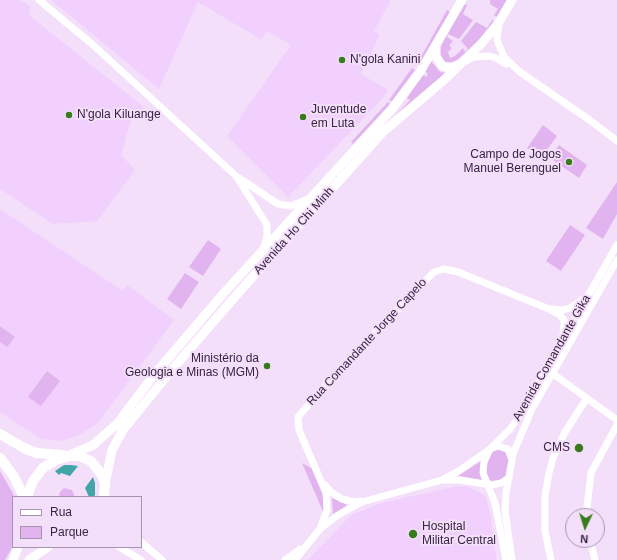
<!DOCTYPE html>
<meta charset="utf-8">
<style>
body{margin:0}
#map{position:relative;width:617px;height:560px;overflow:hidden;background:#f4dffb;font-family:Helvetica,sans-serif}
canvas{display:block}
.legend{position:absolute;left:12px;top:496px;width:130px;height:52px;box-sizing:border-box;background:#f4dffb;border:1px solid #a994b0;margin:0;padding:5px 7px;list-style:none;font-size:12px;color:#38243f}
.legend li{display:flex;align-items:center;gap:8px;height:20px}
.legend b{width:20px;border:1px solid #a994b0}
.north{position:absolute;left:565px;top:508px;width:40px;height:40px;box-sizing:border-box;background:#f4dffb;border:1px solid #a994b0;border-radius:50%;rotate:184deg;font-size:11px;font-weight:700;line-height:16px;text-align:center;color:#38243f}
.north::after{content:'';display:block;margin:auto;width:14px;height:18px;background:#387b1c;clip-path:polygon(50% 0,100% 100%,50% 72%,0 100%)}
</style>
<div id="map">
<canvas width="617" height="560"></canvas>
<ul class="legend">
<li><b style="height:5px;background:#fff"></b>Rua</li>
<li><b style="height:11px;background:#e2b4ef"></b>Parque</li>
</ul>
<div class="north">N</div>
</div>
<script>
const ctx = document.querySelector('canvas').getContext('2d');
ctx.lineJoin = 'round';
function fillPath(path, color) {
  ctx.fillStyle = color;
  ctx.fill(path, 'evenodd');
}
function shape(rows) {
  const path = new Path2D();
  for (const r of rows) {
    path.moveTo(r[0], r[1]);
    for (let i = 2; i < r.length; i += 2) path.lineTo(r[i], r[i + 1]);
  }
  return path;
}
function stroke(path, color, width, dash) {
  ctx.strokeStyle = color;
  ctx.lineWidth = width;
  ctx.lineCap = dash ? 'butt' : 'round';
  ctx.setLineDash(dash || []);
  ctx.stroke(path);
}
function drawText(font, color, halo, rows, align = 'center') {
  ctx.font = font + ' Helvetica,sans-serif';
  ctx.lineWidth = 4;
  ctx.setLineDash([]);
  ctx.textBaseline = 'middle';
  ctx.strokeStyle = halo;
  ctx.fillStyle = color;
  for (const [text, x, y, turn = 0] of rows) {
    ctx.save();
    ctx.translate(x, y);
    ctx.rotate((+turn || 0) * Math.PI / 180);
    ctx.textAlign = isNaN(turn) ? turn : align;
    if (halo) ctx.strokeText(text, 0, 0);
    ctx.fillText(text, 0, 0);
    ctx.restore();
  }
}
const built = shape([
 [0,0,20,0,31,7,29,15,144,107,130,123,121,155,135,170,97,221,53,224,0,189],
 [51,0,391,0,374,31,380,34,361,74,388,90,383,98,288,197,227,136,291,45,266,31,262,40,198,2,159,89],
 [0,209,123,291,127,285,174,320,98,423,81,434,62,441,41,439,0,412],
 [458,486,469,487,486,496,491,517,495,552,497,560,308,560,351,515,381,503]
]);
const green = shape([
 [466,0,465,4,467,5,463,14,473,20,459,39,448,34,447,37,453,41,449,46,452,48,448,52,450,58,455,56,463,48,465,52,468,49,461,41,476,22,487,28,492,20,494,21,497,17,494,15,498,9,490,4,490,0,507,0,492,26,480,41,455,62,446,62,440,59,438,51],
 [447,10,450,12,420,65,417,64],
 [431,61,440,72,447,73,386,126,410,100,407,98,423,74,426,77,428,74,425,71],
 [412,68,415,70,392,101,389,100],
 [388,102,390,104,353,144,351,142],
 [543,125,557,136,541,158,527,148],
 [559,145,587,165,579,178,550,158],
 [617,182,617,214,603,239,586,228],
 [570,225,585,235,561,271,546,261],
 [208,240,221,249,203,276,189,267],
 [185,273,199,282,181,309,167,299],
 [0,326,15,337,7,347,0,342],
 [47,371,60,381,41,406,28,397],
 [497,449,507,453,511,458,506,480,493,482,487,478,485,457,488,454],
 [483,460,485,481,458,476],
 [302,463,313,469,323,490,324,514],
 [0,471,15,497,13,497,13,546,5,560,0,560],
 [64,488,72,490,75,497,59,497,60,492],
 [332,498,347,505,333,515]
]);
const water = shape([
 [64,465,71,465,78,466,70,476,61,473,59,475,55,471],
 [93,477,95,483,95,495,94,497,89,497,85,488]
]);
const minor = shape([
 [39,0,92,44,236,176,278,204,291,206,308,199],
 [499,22,497,40,504,57,520,72,591,121,617,141],
 [466,61,474,57,489,56,496,58,506,64],
 [238,179,267,225,267,236,263,250],
 [551,309,563,310,570,308,584,299],
 [552,373,617,420],
 [444,480,460,480,491,485,501,483,509,478],
 [325,485,331,492,342,499,355,502,360,501],
 [586,516,591,473,617,425],
 [320,529,327,510,326,493,299,430,298,417,331,379,434,272,444,269,458,272,549,309,560,315,564,320,564,331,561,342],
 [590,540,595,560],
 [141,542,162,560],
 [119,547,141,560],
 [285,560,300,549],
 [295,560,320,529,338,515,362,502,442,480,460,470,490,449,498,446,508,449,512,460],
 [506,560,495,503,483,473,484,462,490,449,510,429,518,418,617,245],
 [512,560,505,511,506,493,513,454,532,409,617,260],
 [551,560,545,531,545,496,549,473,553,458,565,432,587,398]
]);
const major = shape([
 [436,45,436,56,442,66,450,68,460,64],
 [70,455,93,445,117,424,154,375,223,294,392,109,420,72,462,0],
 [105,484,112,450,123,430,175,366,240,291,384,131,444,80,482,43,499,22,512,0],
 [13,560,18,547],
 [29,560,48,547]
]);
const highway = shape([
 [0,434,26,449,37,453,63,455],
 [0,458,13,475,24,497],
 [27,497,33,481,43,468,56,460,69,456,79,456,91,461,102,475,105,484,104,497]
]);
const markers = [
 [342,60,4,"#387b1c"],
 [69,115,4,"#387b1c"],
 [303,117,4,"#387b1c"],
 [569,162,4,"#387b1c"],
 [267,366,4,"#387b1c"],
 [579,448,5,"#387b1c"],
 [413,534,5,"#387b1c"]
];
const poiNames = [
 ["N'gola Kanini",350,60],
 ["Juventude",311,110],
 ["em Luta",311,124],
 ["N'gola Kiluange",77,115],
 ["Campo de Jogos",561,155,"right"],
 ["Manuel Berenguel",561,169,"right"],
 ["Ministério da",259,359,"right"],
 ["Geologia e Minas (MGM)",259,373,"right"],
 ["CMS",570,448,"right"],
 ["Hospital",422,527],
 ["Militar Central",422,541]
];
const streetNames = [
 ["Avenida Ho Chi Minh",294,231,-48],
 ["Rua Comandante Jorge Capelo",367,342,-47],
 ["Avenida Comandante Gika",552,358,-60]
];
fillPath(built, '#f2d0fd');
fillPath(green, '#e2b4ef');
fillPath(water, '#42a5a8');
stroke(minor, '#fff', 7);
stroke(major, '#fff', 9);
stroke(highway, '#fff', 10);
for (const [x, y, r, color] of markers) {
  const dot = new Path2D();
  dot.arc(x, y, r, 0, 2 * Math.PI);
  ctx.fillStyle = color;
  ctx.fill(dot);
  stroke(dot, '#f4dffb', 1.5);
}
drawText('12px', '#38243f', '#f4dffb', poiNames, 'left');
drawText('12px', '#38243f', '#f4dffb', streetNames);
</script>
